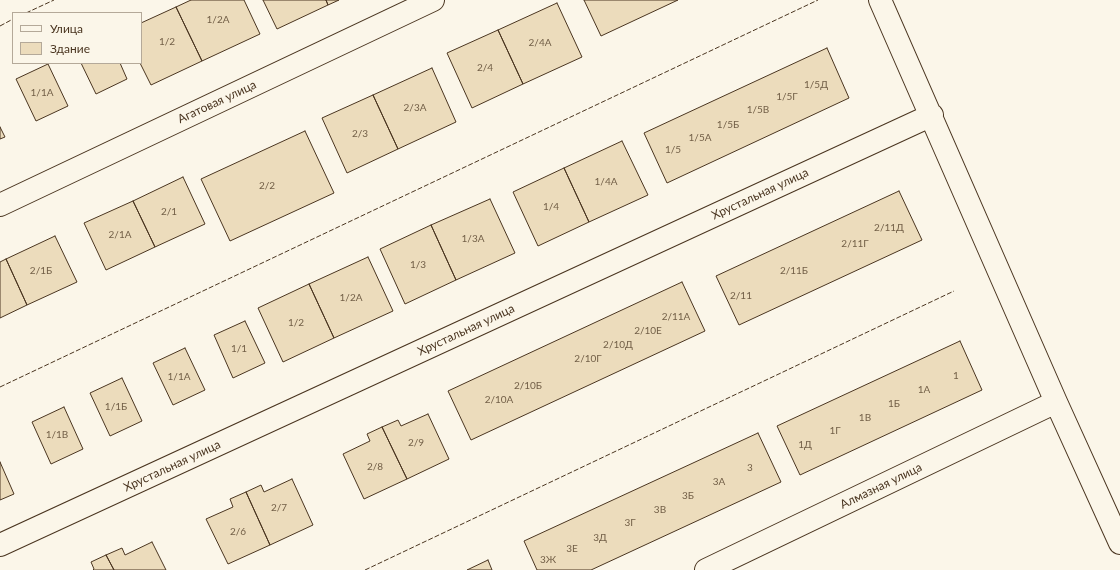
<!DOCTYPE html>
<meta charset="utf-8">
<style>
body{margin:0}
#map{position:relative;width:1120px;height:570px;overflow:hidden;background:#fbf6e9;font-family:Lato,sans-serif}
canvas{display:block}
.legend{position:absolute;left:12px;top:12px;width:130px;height:52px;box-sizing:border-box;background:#fbf6e9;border:1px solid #b4a999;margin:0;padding:5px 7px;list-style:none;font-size:12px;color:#4a3520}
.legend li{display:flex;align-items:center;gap:8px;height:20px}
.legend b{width:20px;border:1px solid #b4a999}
</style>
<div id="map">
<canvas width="1120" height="570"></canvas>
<ul class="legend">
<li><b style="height:5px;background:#fbf6e9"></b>Улица</li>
<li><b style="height:11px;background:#ecdcbc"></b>Здание</li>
</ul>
</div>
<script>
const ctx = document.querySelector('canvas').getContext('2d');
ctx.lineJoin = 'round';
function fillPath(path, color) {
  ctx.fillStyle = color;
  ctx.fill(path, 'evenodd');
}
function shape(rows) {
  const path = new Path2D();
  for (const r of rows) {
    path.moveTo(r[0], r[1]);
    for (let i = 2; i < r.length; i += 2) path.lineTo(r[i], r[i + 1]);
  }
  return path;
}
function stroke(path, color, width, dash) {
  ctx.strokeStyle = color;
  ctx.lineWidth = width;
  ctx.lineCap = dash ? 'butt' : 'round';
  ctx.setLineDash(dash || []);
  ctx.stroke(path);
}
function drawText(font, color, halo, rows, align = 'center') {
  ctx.font = font + ' Lato,sans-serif';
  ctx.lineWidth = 3;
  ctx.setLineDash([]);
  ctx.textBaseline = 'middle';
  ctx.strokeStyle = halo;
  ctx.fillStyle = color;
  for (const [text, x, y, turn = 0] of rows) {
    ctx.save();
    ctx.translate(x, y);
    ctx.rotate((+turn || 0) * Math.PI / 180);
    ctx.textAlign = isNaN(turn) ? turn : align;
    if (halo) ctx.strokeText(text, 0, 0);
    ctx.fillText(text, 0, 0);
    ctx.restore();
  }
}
const building = shape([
 [191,0,244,0,260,34,202,61,176,7,191,0],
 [263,0,326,0,328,5,277,29,263,0],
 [326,0,339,0,328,5,326,0],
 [584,0,678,0,601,36,584,0],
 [557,3,582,57,523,84,498,30,557,3],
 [176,7,202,61,151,85,140,63,141,23,176,7],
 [498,30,523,84,472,108,447,53,498,30],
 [827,48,849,98,667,183,644,133,827,48],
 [81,63,120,63,127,79,96,94,81,63],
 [48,64,68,106,36,121,16,79,48,64],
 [432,68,456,122,398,149,373,95,432,68],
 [373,95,398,149,347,173,322,118,373,95],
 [0,127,5,137,0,139,0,127],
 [305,131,334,193,230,241,201,179,305,131],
 [622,141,648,195,589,222,564,168,622,141],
 [564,168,589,222,538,246,513,192,564,168],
 [183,177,205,224,155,247,133,201,183,177],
 [899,191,922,240,739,325,716,276,899,191],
 [490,199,515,253,456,280,431,225,490,199],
 [133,201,155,247,106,270,84,223,133,201],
 [431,225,456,280,405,304,380,249,431,225],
 [55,236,77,282,27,305,6,259,55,236],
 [368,257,393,311,334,338,309,284,368,257],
 [6,259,27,305,0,318,0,262,6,259],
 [682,282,705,331,471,440,448,391,682,282],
 [309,284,334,338,283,362,258,308,309,284],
 [245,321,265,363,233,378,214,335,245,321],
 [960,341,982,390,800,475,777,426,960,341],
 [185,348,205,390,173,405,153,363,185,348],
 [122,378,142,421,110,436,90,393,122,378],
 [64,407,83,449,51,464,32,422,64,407],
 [428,414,449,459,407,479,382,427,398,420,401,426,428,414],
 [382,427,407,479,364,499,343,454,370,441,367,434,382,427],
 [758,433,781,482,591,570,537,570,524,541,758,433],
 [0,462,14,494,0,500,0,462],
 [292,479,313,525,270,545,246,492,261,485,264,492,292,479],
 [246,492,270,545,228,564,206,519,233,507,230,499,246,492],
 [152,542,166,570,114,570,106,555,122,548,125,555,152,542],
 [106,555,114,570,93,570,94,569,91,562,106,555],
 [488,560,492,570,467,570,488,560]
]);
const minor = shape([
 [880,0,1056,402,1120,543],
 [0,205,433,0],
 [0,545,932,115],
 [706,570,1056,402]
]);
const fence = shape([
 [26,13,54,0],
 [0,26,13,19],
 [0,387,818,0],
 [365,570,954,291]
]);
const numberNames = [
 ["1/2А",218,20],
 ["1/2",167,42],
 ["2/4А",540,43],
 ["2/4",485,68],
 ["1/5Д",816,85],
 ["1/1А",42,93],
 ["1/5Г",787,97],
 ["2/3А",415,108],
 ["1/5В",758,110],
 ["1/5Б",728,125],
 ["2/3",360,134],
 ["1/5А",700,138],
 ["1/5",673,150],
 ["1/4А",606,182],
 ["2/2",267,186],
 ["1/4",551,207],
 ["2/1",169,212],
 ["2/11Д",889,228],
 ["2/1А",120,235],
 ["1/3А",473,239],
 ["2/11Г",855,244],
 ["1/3",418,265],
 ["2/1Б",41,271],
 ["2/11Б",794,271],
 ["2/11",741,296],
 ["1/2А",351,298],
 ["2/11А",676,317],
 ["1/2",296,323],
 ["2/10Е",648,331],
 ["2/10Д",618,345],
 ["1/1",239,349],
 ["2/10Г",588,359],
 ["1",956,376],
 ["1/1А",179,377],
 ["2/10Б",528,386],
 ["1А",924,390],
 ["2/10А",499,400],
 ["1Б",894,404],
 ["1/1Б",116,407],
 ["1В",865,418],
 ["1Г",835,431],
 ["1/1В",57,435],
 ["2/9",416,443],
 ["1Д",805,445],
 ["2/8",375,467],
 ["3",750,468],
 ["3А",719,482],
 ["3Б",688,496],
 ["2/7",279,508],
 ["3В",660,510],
 ["3Г",630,523],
 ["2/6",238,532],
 ["3Д",600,538],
 ["3Е",572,549],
 ["3Ж",548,560]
];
const streetNames = [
 ["Агатовая улица",217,102,-25],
 ["Хрустальная улица",760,194,-25],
 ["Хрустальная улица",466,330,-25],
 ["Хрустальная улица",172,466,-25],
 ["Алмазная улица",881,486,-26]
];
fillPath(building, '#ecdcbc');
stroke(building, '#4a3520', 1);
stroke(minor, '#4a3520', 24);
stroke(minor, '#fbf6e9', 22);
stroke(fence, '#4a3520', 1, [5, 2]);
drawText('10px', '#725f47', null, numberNames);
drawText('12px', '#4a3520', '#fbf6e9', streetNames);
</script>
